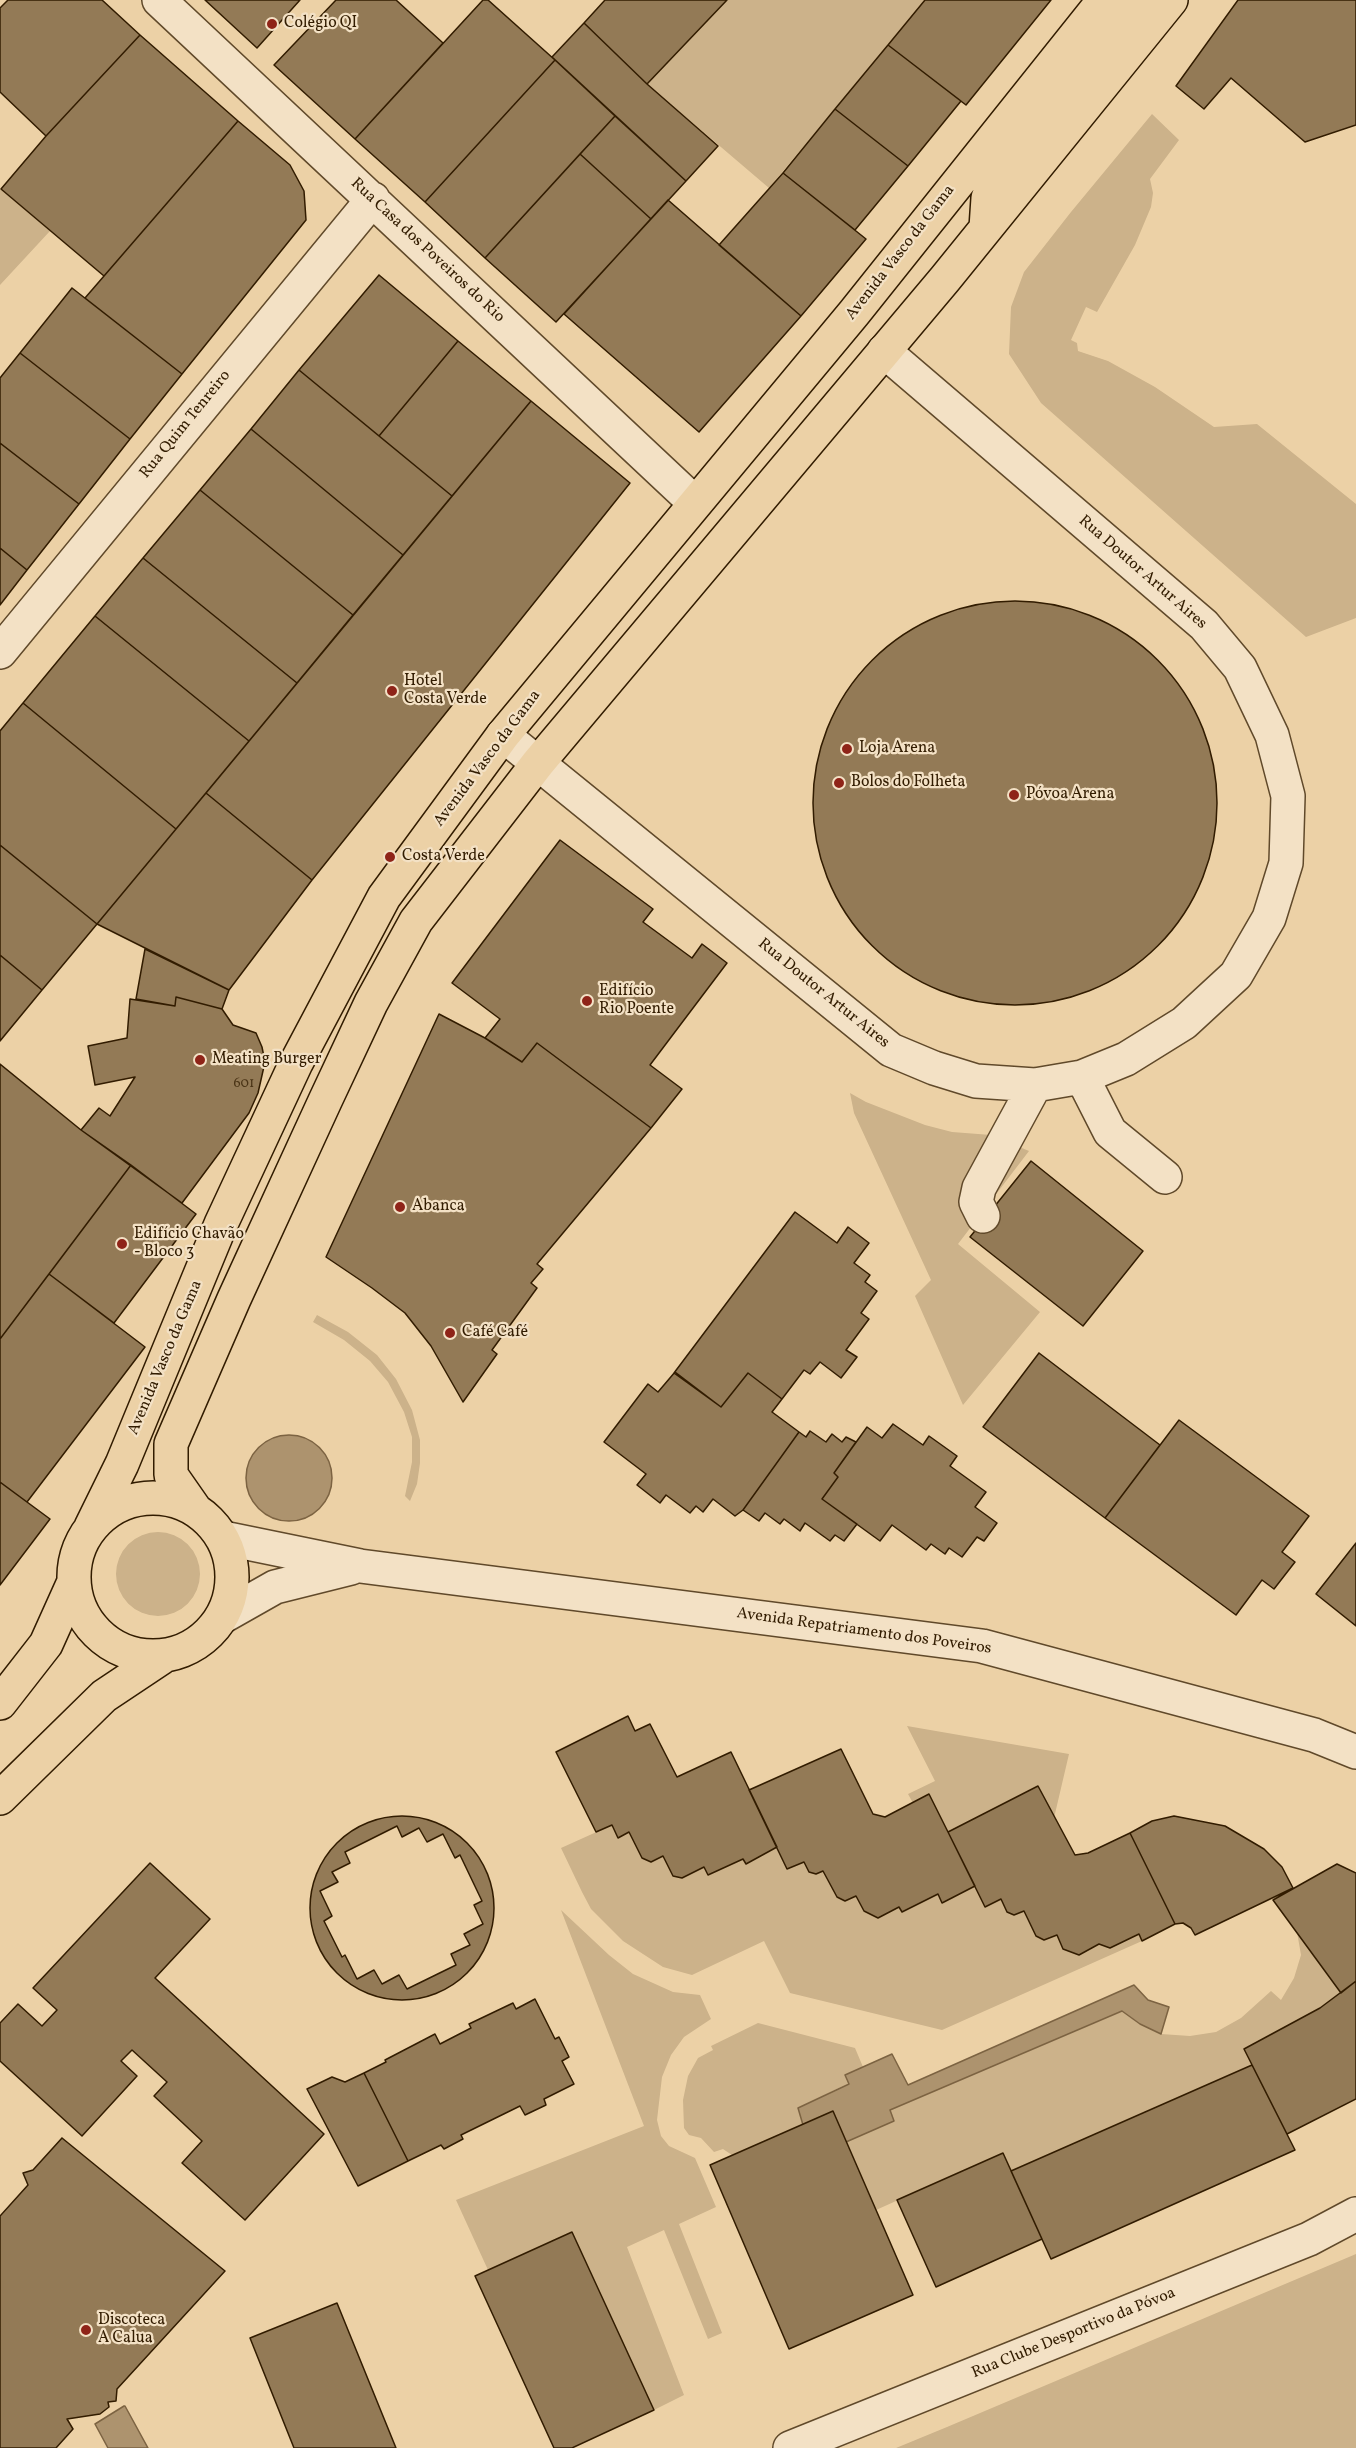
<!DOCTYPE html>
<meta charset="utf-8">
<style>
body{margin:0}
canvas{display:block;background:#ecd1a6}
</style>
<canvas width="1356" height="2448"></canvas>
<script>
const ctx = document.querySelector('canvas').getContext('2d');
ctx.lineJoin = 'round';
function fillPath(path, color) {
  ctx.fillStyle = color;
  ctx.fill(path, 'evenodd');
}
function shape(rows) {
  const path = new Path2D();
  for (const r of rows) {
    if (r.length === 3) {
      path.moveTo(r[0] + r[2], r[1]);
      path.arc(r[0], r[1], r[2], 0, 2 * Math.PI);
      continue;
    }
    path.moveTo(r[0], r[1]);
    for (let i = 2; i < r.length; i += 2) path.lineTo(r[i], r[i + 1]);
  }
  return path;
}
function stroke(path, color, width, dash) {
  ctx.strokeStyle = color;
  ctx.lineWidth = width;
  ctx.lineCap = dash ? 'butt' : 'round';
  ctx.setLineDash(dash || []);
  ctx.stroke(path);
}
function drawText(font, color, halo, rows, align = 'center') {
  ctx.font = font + ' Vollkorn,serif';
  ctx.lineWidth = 4.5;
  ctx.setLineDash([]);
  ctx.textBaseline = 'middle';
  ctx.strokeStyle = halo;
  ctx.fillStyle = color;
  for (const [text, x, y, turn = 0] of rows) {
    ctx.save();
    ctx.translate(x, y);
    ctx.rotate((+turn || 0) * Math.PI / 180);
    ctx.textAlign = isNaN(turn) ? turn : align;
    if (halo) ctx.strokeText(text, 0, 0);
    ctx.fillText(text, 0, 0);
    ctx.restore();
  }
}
const green = shape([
 [727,0,925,0,769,188,647,84],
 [1152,114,1179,140,1150,179,1153,193,1151,207,1135,245,1097,312,1086,307,1071,340,1077,343,1078,351,1108,361,1155,387,1214,427,1257,424,1356,504,1356,618,1306,637,1041,403,1009,354,1011,307,1024,272,1071,212],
 [1,189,50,231,0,285,0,190],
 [850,1093,866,1102,925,1125,952,1132,991,1135,1029,1151,958,1244,1040,1312,963,1405,915,1296,931,1280,854,1113],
 [317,1315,348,1332,377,1355,396,1379,412,1410,420,1440,420,1463,417,1484,410,1501,405,1496,412,1462,412,1437,404,1412,388,1382,370,1361,344,1340,313,1322],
 [158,1574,42],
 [907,1726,1069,1754,1054,1818,1038,1786,948,1832,913,1803,908,1794,935,1781],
 [612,1825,618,1837,629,1832,651,1862,663,1856,673,1876,682,1878,704,1867,709,1875,743,1859,747,1864,777,1847,787,1869,804,1862,809,1872,823,1871,837,1897,845,1901,856,1896,864,1911,878,1918,899,1907,903,1912,938,1894,942,1903,975,1886,985,1907,1001,1899,1007,1912,1014,1915,1024,1911,1036,1936,1044,1940,1057,1935,1063,1949,1078,1955,1099,1944,1110,1948,1139,1934,1142,1941,942,2030,790,1993,764,1941,692,1975,663,1967,623,1941,591,1909,582,1892,561,1848],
 [561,1910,609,1955,633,1974,673,1992,700,1995,711,2019,684,2037,671,2055,662,2077,657,2120,661,2136,669,2146,695,2158,716,2207,679,2224,722,2333,708,2339,664,2230,627,2247,684,2395,654,2410,572,2232,488,2270,456,2200,644,2126],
 [1297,1932,1341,1993,1320,2008,1244,2049,1252,2065,1011,2171,1003,2153,876,2210,846,2142,894,2121,890,2110,1123,2011,1140,2024,1161,2034,1190,2036,1216,2032,1241,2018,1271,1991,1281,2000,1294,1978,1301,1955],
 [758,2023,855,2048,863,2067,845,2075,849,2083,798,2108,803,2125,732,2155,723,2149,714,2152,701,2138,689,2135,684,2128,683,2100,688,2076,698,2058,713,2050,711,2046],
 [1356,2254,1356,2448,896,2448,947,2427]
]);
const water = shape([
 [289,1478,43],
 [1134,1985,1148,2000,1169,2007,1161,2034,1140,2024,1122,2011,890,2110,894,2121,846,2142,803,2125,798,2108,849,2084,845,2075,892,2054,908,2085,1134,1985],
 [124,2406,125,2406,148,2448,108,2448,95,2424,124,2406]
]);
const building = shape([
 [8,0,102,0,140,35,46,136,0,92,0,8,8,0],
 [205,0,300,0,257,48,205,0],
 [336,0,396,0,443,43,355,139,274,65,336,0],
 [483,0,488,0,555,60,425,202,355,139,483,0],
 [605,0,727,0,647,84,584,23,605,0],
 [925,0,1051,0,966,105,888,45,925,0],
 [1238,0,1356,0,1356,125,1305,142,1231,78,1204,109,1176,86,1238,0],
 [584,23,647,84,718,146,686,181,552,57,584,23],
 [140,35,238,121,104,276,1,189,46,136,140,35],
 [888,45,961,101,908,166,835,109,888,45],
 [555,60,615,116,485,258,425,202,555,60],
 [835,109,908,166,855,230,783,173,835,109],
 [615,116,686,181,651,219,580,154,615,116],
 [238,121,290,165,304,191,306,220,182,374,85,298,238,121],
 [580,154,651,219,556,322,485,258,580,154],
 [783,173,866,239,801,316,719,245,783,173],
 [668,200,801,316,699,432,564,314,668,200],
 [379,275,458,341,379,436,299,370,379,275],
 [72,288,182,374,130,439,20,353,72,288],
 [458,341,531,401,452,496,379,436,458,341],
 [20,353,130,439,79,504,0,443,0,378,20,353],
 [299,370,452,496,403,555,251,429,299,370],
 [531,401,630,483,312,880,206,793,531,401],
 [251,429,403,555,353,615,200,490,251,429],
 [0,443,79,504,27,570,0,548,0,443],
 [200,490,353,615,297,683,143,558,200,490],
 [0,548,27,570,0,605,0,548],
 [143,558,297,683,249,741,95,616,143,558],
 [1015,803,202],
 [95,616,249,741,176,829,23,703,95,616],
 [23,703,176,829,97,924,0,845,0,731,23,703],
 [206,793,312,880,229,990,97,924,206,793],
 [560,840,653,909,643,922,692,958,702,944,727,963,650,1065,682,1089,651,1128,537,1043,522,1062,485,1038,500,1019,452,983,560,840],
 [0,845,97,924,42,990,0,955,0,845],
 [145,949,229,990,222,1009,176,997,175,1006,136,999,145,949],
 [0,955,42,990,0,1041,0,955],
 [176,997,222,1009,233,1025,256,1033,262,1047,265,1062,258,1093,249,1113,182,1203,81,1130,99,1108,110,1116,135,1077,95,1085,88,1046,127,1038,130,999,175,1006,176,997],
 [439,1014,485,1038,522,1062,537,1043,651,1128,537,1264,543,1269,531,1283,537,1288,492,1350,497,1354,463,1402,431,1346,405,1313,372,1288,326,1257,439,1014],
 [0,1064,81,1130,131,1165,0,1339,0,1064],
 [1031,1161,1143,1251,1083,1326,970,1237,1031,1161],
 [131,1165,196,1214,114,1323,49,1274,131,1165],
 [795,1212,837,1243,848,1227,869,1243,854,1263,870,1275,865,1282,877,1291,861,1313,869,1319,846,1350,857,1357,841,1378,820,1362,810,1374,804,1370,782,1399,748,1373,721,1407,674,1373,795,1212],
 [49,1274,145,1347,27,1502,0,1482,0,1339,49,1274],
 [1039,1353,1160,1445,1105,1518,983,1427,1039,1353],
 [675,1372,721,1407,748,1373,782,1399,772,1412,799,1432,743,1510,735,1516,713,1499,703,1512,696,1506,690,1513,666,1495,660,1503,637,1485,646,1474,604,1442,648,1384,658,1392,675,1372],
 [1179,1420,1309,1516,1282,1552,1295,1562,1274,1589,1262,1580,1236,1615,1105,1518,1179,1420],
 [893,1424,923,1445,929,1436,957,1456,950,1466,986,1492,975,1507,997,1523,984,1541,977,1537,962,1557,949,1548,945,1554,931,1544,926,1550,892,1525,880,1541,822,1499,838,1477,834,1473,867,1427,882,1438,893,1424],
 [810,1431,826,1442,832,1434,842,1442,846,1437,856,1442,834,1473,838,1477,822,1499,857,1524,844,1541,835,1535,830,1541,805,1523,800,1531,784,1519,780,1524,765,1513,759,1521,743,1510,799,1432,806,1437,810,1431],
 [0,1482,50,1519,0,1585,0,1482],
 [1356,1543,1356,1626,1316,1594,1356,1543],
 [628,1716,635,1731,650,1724,677,1777,731,1752,777,1847,746,1864,743,1859,708,1875,704,1867,682,1878,673,1876,663,1856,651,1862,642,1858,629,1832,618,1838,612,1825,596,1832,556,1752,628,1716],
 [841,1749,873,1814,885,1817,929,1794,975,1886,942,1903,938,1894,902,1912,899,1907,878,1918,864,1911,856,1896,845,1901,837,1897,823,1871,816,1874,809,1872,804,1862,787,1869,749,1790,841,1749],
 [1038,1786,1075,1855,1088,1853,1130,1833,1175,1924,1142,1941,1139,1934,1110,1948,1099,1944,1079,1955,1063,1949,1057,1935,1044,1940,1036,1936,1024,1911,1014,1915,1007,1912,1001,1899,985,1907,948,1832,1038,1786],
 [402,1908,92],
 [1174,1816,1225,1826,1264,1849,1282,1867,1293,1888,1195,1935,1191,1928,1183,1923,1175,1924,1130,1833,1152,1821,1174,1816],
 [397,1826,402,1837,419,1828,427,1842,443,1834,455,1858,460,1855,482,1901,474,1905,483,1924,464,1934,470,1945,451,1954,456,1965,407,1989,399,1975,382,1984,374,1970,357,1979,345,1955,342,1957,324,1921,332,1916,320,1891,338,1882,332,1872,350,1863,345,1852,397,1826],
 [150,1863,210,1919,155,1978,324,2134,245,2220,182,2163,202,2141,154,2096,167,2082,132,2050,121,2061,137,2076,82,2136,0,2061,0,2023,18,2004,42,2026,57,2010,33,1988,150,1863],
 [1337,1864,1356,1873,1356,1981,1341,1993,1273,1900,1337,1864],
 [1356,1981,1356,2099,1287,2134,1244,2049,1320,2008,1356,1981],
 [535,1999,555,2039,559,2037,569,2057,562,2061,574,2084,544,2099,546,2105,525,2115,520,2106,461,2135,463,2139,444,2149,441,2145,408,2161,364,2073,386,2062,385,2060,435,2034,440,2044,471,2028,469,2024,513,2003,516,2009,535,1999],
 [1252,2065,1295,2150,1051,2259,1011,2171,1252,2065],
 [364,2073,408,2161,358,2186,307,2089,332,2077,345,2082,364,2073],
 [833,2111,913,2295,789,2349,710,2165,833,2111],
 [62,2138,225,2271,117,2389,116,2401,108,2402,109,2407,100,2414,67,2419,73,2429,56,2448,0,2448,0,2216,28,2185,23,2173,33,2170,62,2138],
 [1003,2153,1042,2239,936,2287,897,2200,1003,2153],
 [572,2232,654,2410,572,2448,554,2448,475,2276,572,2232],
 [337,2303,396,2448,294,2448,250,2338,337,2303]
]);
const minor = shape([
 [159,0,695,503],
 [0,652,373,199],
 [503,735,891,1050,934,1068,976,1081,1035,1085,1082,1077,1126,1059,1184,1023,1236,975,1269,918,1286,863,1288,796,1272,735,1240,668,1204,625,884,351],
 [1082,1077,1110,1132,1165,1177],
 [983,1216,976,1202,979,1188,1035,1085],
 [223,1538,360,1566,982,1646,1314,1735,1356,1752],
 [222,1617,275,1587,351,1568],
 [790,2448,1309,2239,1356,2214]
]);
const major = shape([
 [986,228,988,198,999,170,1139,0],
 [153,1577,79],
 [194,1508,171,1475,171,1444,234,1299,325,1101,371,1003,416,921,538,763,945,279,1171,0],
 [91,1527,122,1464,221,1224,296,1063,384,897,503,735,854,313,1104,0],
 [0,1703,46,1644,73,1584],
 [0,1798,104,1696,164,1656]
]);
const markers = [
 [272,24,6,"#8f2418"],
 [392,691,6,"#8f2418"],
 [847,749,6,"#8f2418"],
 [839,783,6,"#8f2418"],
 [1014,795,6,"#8f2418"],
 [390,857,6,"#8f2418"],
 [587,1001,6,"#8f2418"],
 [200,1060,6,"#8f2418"],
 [400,1207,6,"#8f2418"],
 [122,1244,6,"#8f2418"],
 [450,1333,6,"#8f2418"],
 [86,2330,6,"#8f2418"]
];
const numberNames = [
 ["601",244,1084]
];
const poiNames = [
 ["Colégio QI",284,24],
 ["Hotel",404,682],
 ["Costa Verde",404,700],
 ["Loja Arena",859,749],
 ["Bolos do Folheta",851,783],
 ["Póvoa Arena",1026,795],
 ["Costa Verde",402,857],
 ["Edifício",599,992],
 ["Rio Poente",599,1010],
 ["Meating Burger",212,1060],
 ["Abanca",412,1207],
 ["Edifício Chavão",134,1235],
 ["- Bloco 3",134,1253],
 ["Café Café",462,1333],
 ["Discoteca",98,2321],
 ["A Calua",98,2339]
];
const streetNames = [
 ["Rua Casa dos Poveiros do Rio",427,251,43],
 ["Avenida Vasco da Gama",901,253,-52],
 ["Rua Quim Tenreiro",186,425,-51],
 ["Rua Doutor Artur Aires",1142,573,41],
 ["Avenida Vasco da Gama",488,759,-53],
 ["Rua Doutor Artur Aires",823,994,39],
 ["Avenida Vasco da Gama",166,1358,-67],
 ["Avenida Repatriamento dos Poveiros",864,1632,8],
 ["Rua Clube Desportivo da Póvoa",1074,2334,-22]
];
fillPath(green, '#ccb28a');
fillPath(water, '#ad936e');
stroke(water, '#7c6342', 1.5);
fillPath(building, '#937a56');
stroke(building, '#321c00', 1.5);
stroke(minor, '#60492a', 36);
stroke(major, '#321c00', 36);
stroke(minor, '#f3e1c5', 33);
stroke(major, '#ecd1a6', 33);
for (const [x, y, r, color] of markers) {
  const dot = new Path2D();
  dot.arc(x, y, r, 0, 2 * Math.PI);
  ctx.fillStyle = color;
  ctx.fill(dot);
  stroke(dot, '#f3e1c5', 2);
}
drawText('14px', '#4a3416', null, numberNames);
drawText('16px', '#321c00', '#f3e1c5', poiNames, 'left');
drawText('16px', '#321c00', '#f3e1c5', streetNames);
</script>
